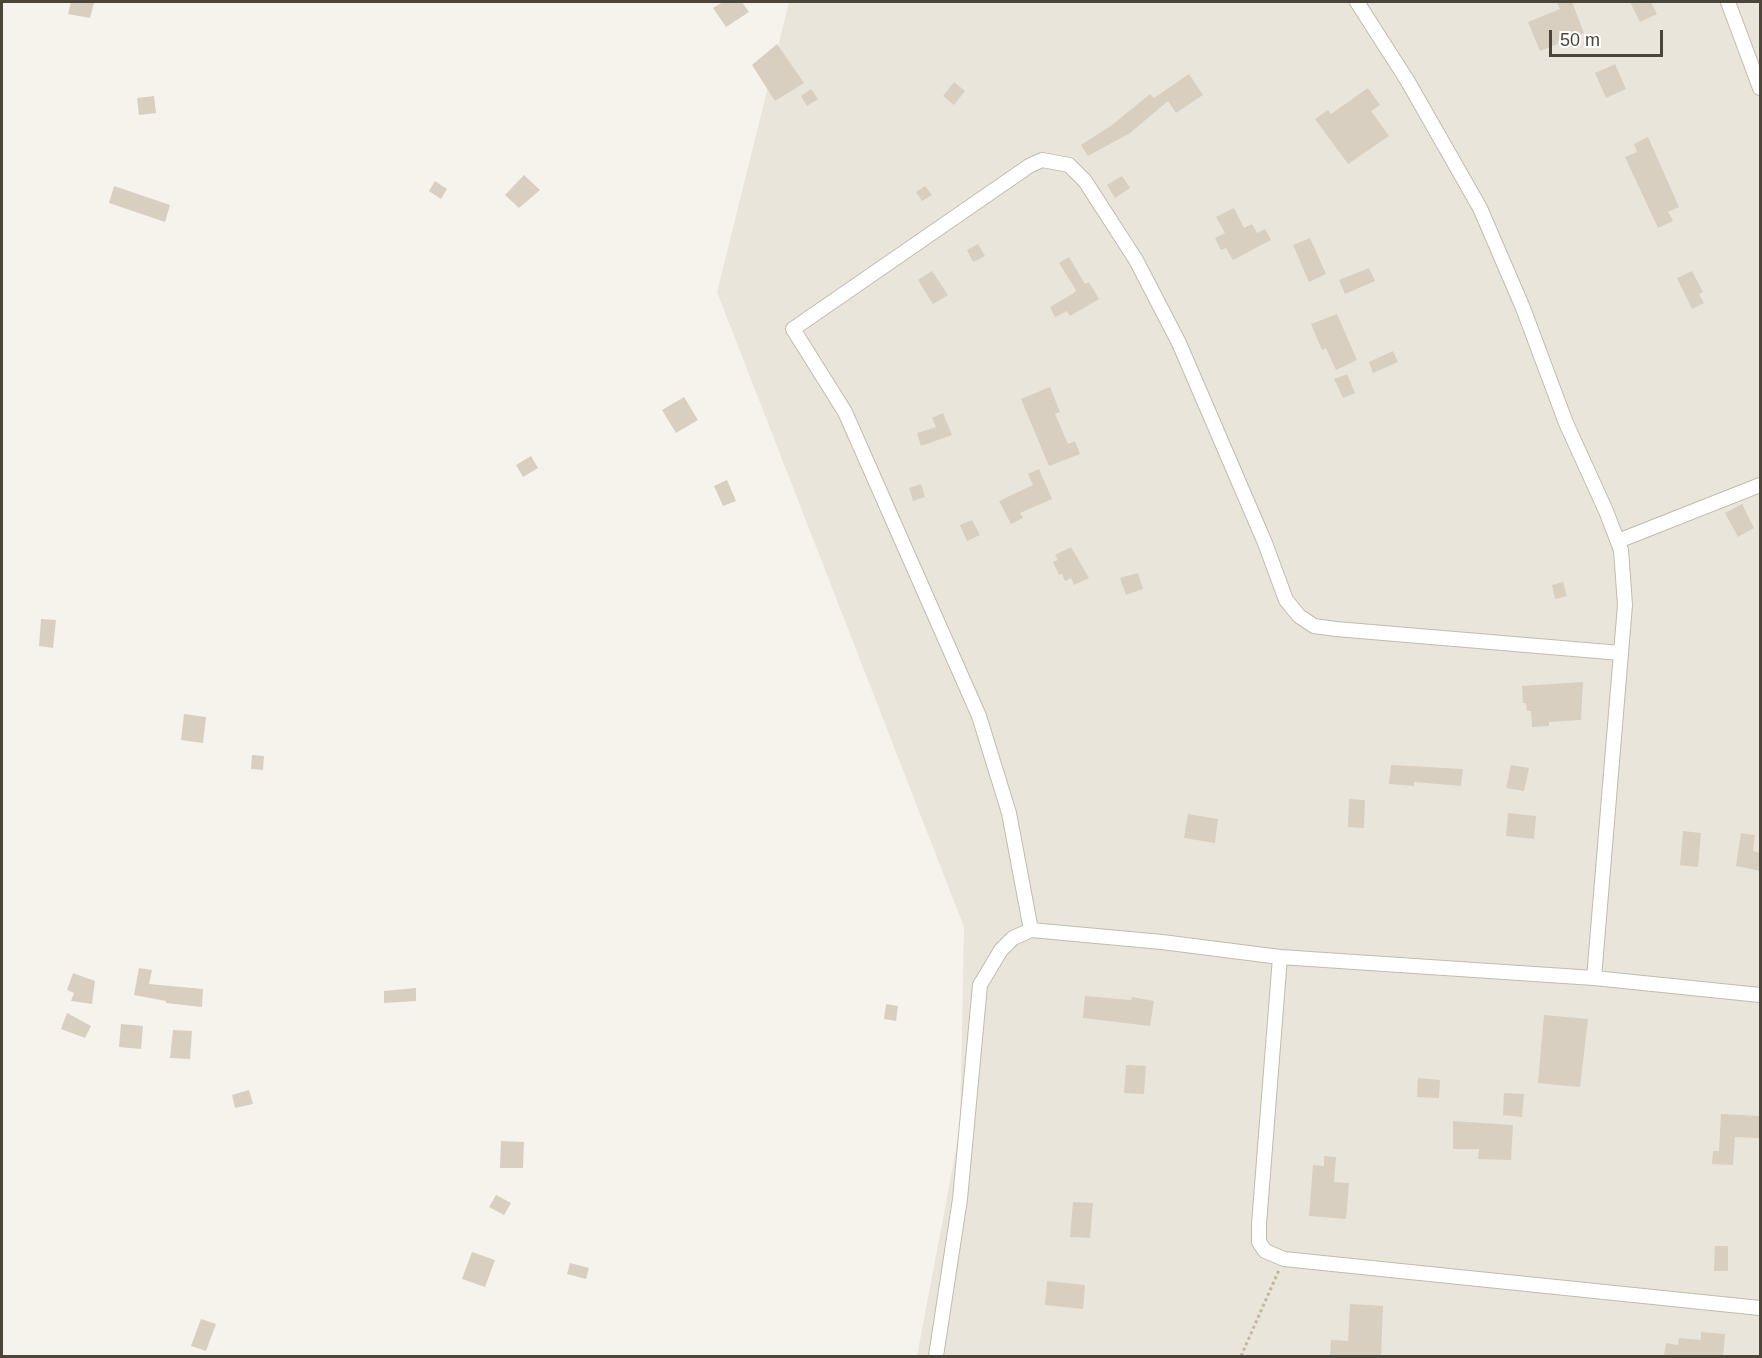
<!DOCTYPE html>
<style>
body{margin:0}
#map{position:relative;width:1762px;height:1358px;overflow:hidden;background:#f6f3ec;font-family:Arial,sans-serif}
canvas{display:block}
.frame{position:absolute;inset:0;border:3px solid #4b4439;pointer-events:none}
.scale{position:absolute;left:1549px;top:30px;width:114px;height:27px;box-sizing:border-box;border:3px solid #4b4439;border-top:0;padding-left:8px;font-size:18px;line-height:21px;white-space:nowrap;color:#4b4439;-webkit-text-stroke:4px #fff;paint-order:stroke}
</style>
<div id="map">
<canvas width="1762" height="1358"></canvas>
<div class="frame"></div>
<div class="scale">50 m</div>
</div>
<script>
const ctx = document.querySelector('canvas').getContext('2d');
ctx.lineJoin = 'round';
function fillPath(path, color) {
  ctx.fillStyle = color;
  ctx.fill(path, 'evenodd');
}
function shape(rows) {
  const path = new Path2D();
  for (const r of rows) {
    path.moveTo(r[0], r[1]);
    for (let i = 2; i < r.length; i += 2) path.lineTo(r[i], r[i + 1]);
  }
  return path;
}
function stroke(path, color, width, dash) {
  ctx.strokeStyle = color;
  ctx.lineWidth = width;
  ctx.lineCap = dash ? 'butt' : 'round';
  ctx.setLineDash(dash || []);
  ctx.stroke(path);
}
const residential = shape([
 [789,2,1760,2,1760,1356,917,1356,960,1128,964,927,717,292]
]);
const building = shape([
 [71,2,94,3,90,18,68,14],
 [723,2,742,2,749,12,726,27,713,8],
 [1557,2,1572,2,1584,33,1540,51,1528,22,1560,9],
 [1630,2,1651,2,1657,14,1640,22],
 [777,44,804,83,775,101,752,65],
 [1615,64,1626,89,1606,98,1595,73],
 [1189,74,1203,95,1176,113,1168,101,1130,133,1088,156,1081,145,1112,125,1150,94,1154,98],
 [954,82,965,91,954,105,943,96],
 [1368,88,1380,105,1371,111,1389,136,1348,164,1315,119,1328,110,1331,114],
 [811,89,818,99,807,106,801,96],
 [154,96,156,113,139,115,137,98],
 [1648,137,1679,207,1668,212,1673,221,1658,228,1625,157,1637,152,1634,144],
 [524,175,540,190,519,208,505,195],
 [1122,176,1130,188,1115,198,1107,185],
 [435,181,447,189,441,199,429,191],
 [114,186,170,205,165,222,109,203],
 [925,186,932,195,922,201,916,192],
 [1234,208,1244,228,1252,224,1257,233,1265,229,1271,240,1233,260,1226,248,1221,250,1215,238,1225,233,1216,217],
 [1310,238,1326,274,1309,282,1293,245],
 [978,244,985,256,973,262,967,250],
 [1069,257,1085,284,1089,282,1099,299,1070,316,1067,311,1055,317,1050,307,1074,293,1076,290,1059,263],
 [1369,268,1375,281,1345,294,1339,280],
 [932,271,948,295,933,304,918,280],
 [1692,271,1703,292,1699,294,1704,303,1692,309,1677,278],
 [1337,314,1357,360,1336,370,1326,348,1322,350,1311,324],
 [1393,351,1398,362,1373,373,1369,362],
 [1347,374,1355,393,1343,398,1334,379],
 [1050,387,1060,412,1055,414,1068,444,1075,441,1080,454,1049,466,1021,399],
 [684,397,698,420,676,433,662,410],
 [943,413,952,435,921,446,917,433,936,427,932,418],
 [531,456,538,468,523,477,516,465],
 [1039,469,1052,499,1020,513,1023,518,1011,524,999,501,1033,485,1028,474],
 [727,480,736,501,723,506,714,486],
 [921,484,925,497,913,501,909,488],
 [1742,504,1754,528,1738,537,1725,513],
 [972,520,980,535,967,541,960,525],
 [1071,547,1089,578,1074,585,1071,578,1065,581,1062,574,1059,575,1053,562,1058,560,1055,555],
 [1138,573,1143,589,1126,595,1120,578],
 [1563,582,1567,596,1555,599,1552,585],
 [41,619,56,620,53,648,39,646],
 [1583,682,1581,720,1549,722,1549,726,1532,727,1531,711,1527,711,1526,703,1523,703,1522,686],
 [184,714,206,717,203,743,181,740],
 [252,755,264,756,263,770,251,769],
 [1391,765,1463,769,1461,786,1414,782,1414,786,1389,784],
 [1511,765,1529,768,1524,791,1506,788],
 [1349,799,1365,800,1364,828,1348,827],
 [1508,813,1536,816,1534,839,1506,836],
 [1188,814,1218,819,1215,843,1184,838],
 [1683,831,1701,833,1698,867,1680,865],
 [1741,833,1755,835,1753,851,1761,853,1761,871,1736,866],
 [139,968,152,970,149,984,203,989,202,1007,166,1003,166,1001,134,995],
 [73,973,95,981,92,1004,71,1001,74,993,67,990],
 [416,988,416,1001,384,1003,384,991],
 [1085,996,1131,1000,1132,997,1154,1001,1150,1026,1083,1018],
 [886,1004,898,1006,896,1021,884,1019],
 [67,1013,91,1026,85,1038,61,1029],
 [1544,1015,1588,1019,1580,1087,1538,1083],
 [121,1024,143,1026,141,1049,119,1047],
 [173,1030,192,1031,190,1059,170,1058],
 [1126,1065,1146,1066,1144,1094,1124,1093],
 [1418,1078,1440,1080,1439,1098,1417,1097],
 [249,1090,253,1104,235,1108,232,1095],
 [1504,1093,1524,1094,1522,1117,1503,1115],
 [1721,1114,1760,1116,1759,1138,1735,1137,1733,1165,1712,1164,1713,1151,1719,1151],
 [1453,1121,1513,1125,1511,1160,1478,1159,1479,1149,1453,1149],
 [501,1141,524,1142,523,1168,500,1168],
 [1324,1156,1336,1157,1334,1182,1349,1183,1346,1219,1309,1216,1313,1165,1324,1166],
 [496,1195,511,1203,504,1215,489,1207],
 [1073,1202,1093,1203,1090,1238,1070,1237],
 [1715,1246,1728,1246,1728,1271,1714,1271],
 [472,1252,495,1260,485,1287,462,1279],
 [570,1263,589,1268,586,1279,567,1274],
 [1047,1281,1085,1285,1083,1309,1045,1305],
 [1350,1304,1383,1306,1381,1356,1330,1356,1331,1340,1348,1341],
 [201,1319,216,1324,206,1351,191,1346],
 [1701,1332,1725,1334,1723,1356,1664,1356,1666,1343,1678,1345,1679,1338,1701,1340]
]);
const path = shape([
 [1241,1356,1279,1270]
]);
const minor = shape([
 [1357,2,1407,80,1480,208,1523,308,1566,423,1606,511,1621,550,1625,605,1594,978],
 [1728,2,1760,88],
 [1618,541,1760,485],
 [1031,930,1162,942,1280,957,1594,978,1760,995],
 [1280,957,1259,1224,1259,1242,1265,1251,1284,1259,1760,1308],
 [936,1356,960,1199,980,985,1001,950,1013,938,1031,930,1009,813,979,716,845,412,793,329,1029,166,1042,160,1069,165,1085,181,1136,260,1179,343,1265,543,1286,600,1299,616,1314,626,1336,629,1621,653]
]);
fillPath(residential, '#eae5da');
fillPath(building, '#d8cfc1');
stroke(minor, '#c2bbae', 16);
stroke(path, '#c4b79f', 3, [3, 3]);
stroke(minor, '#fff', 14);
</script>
